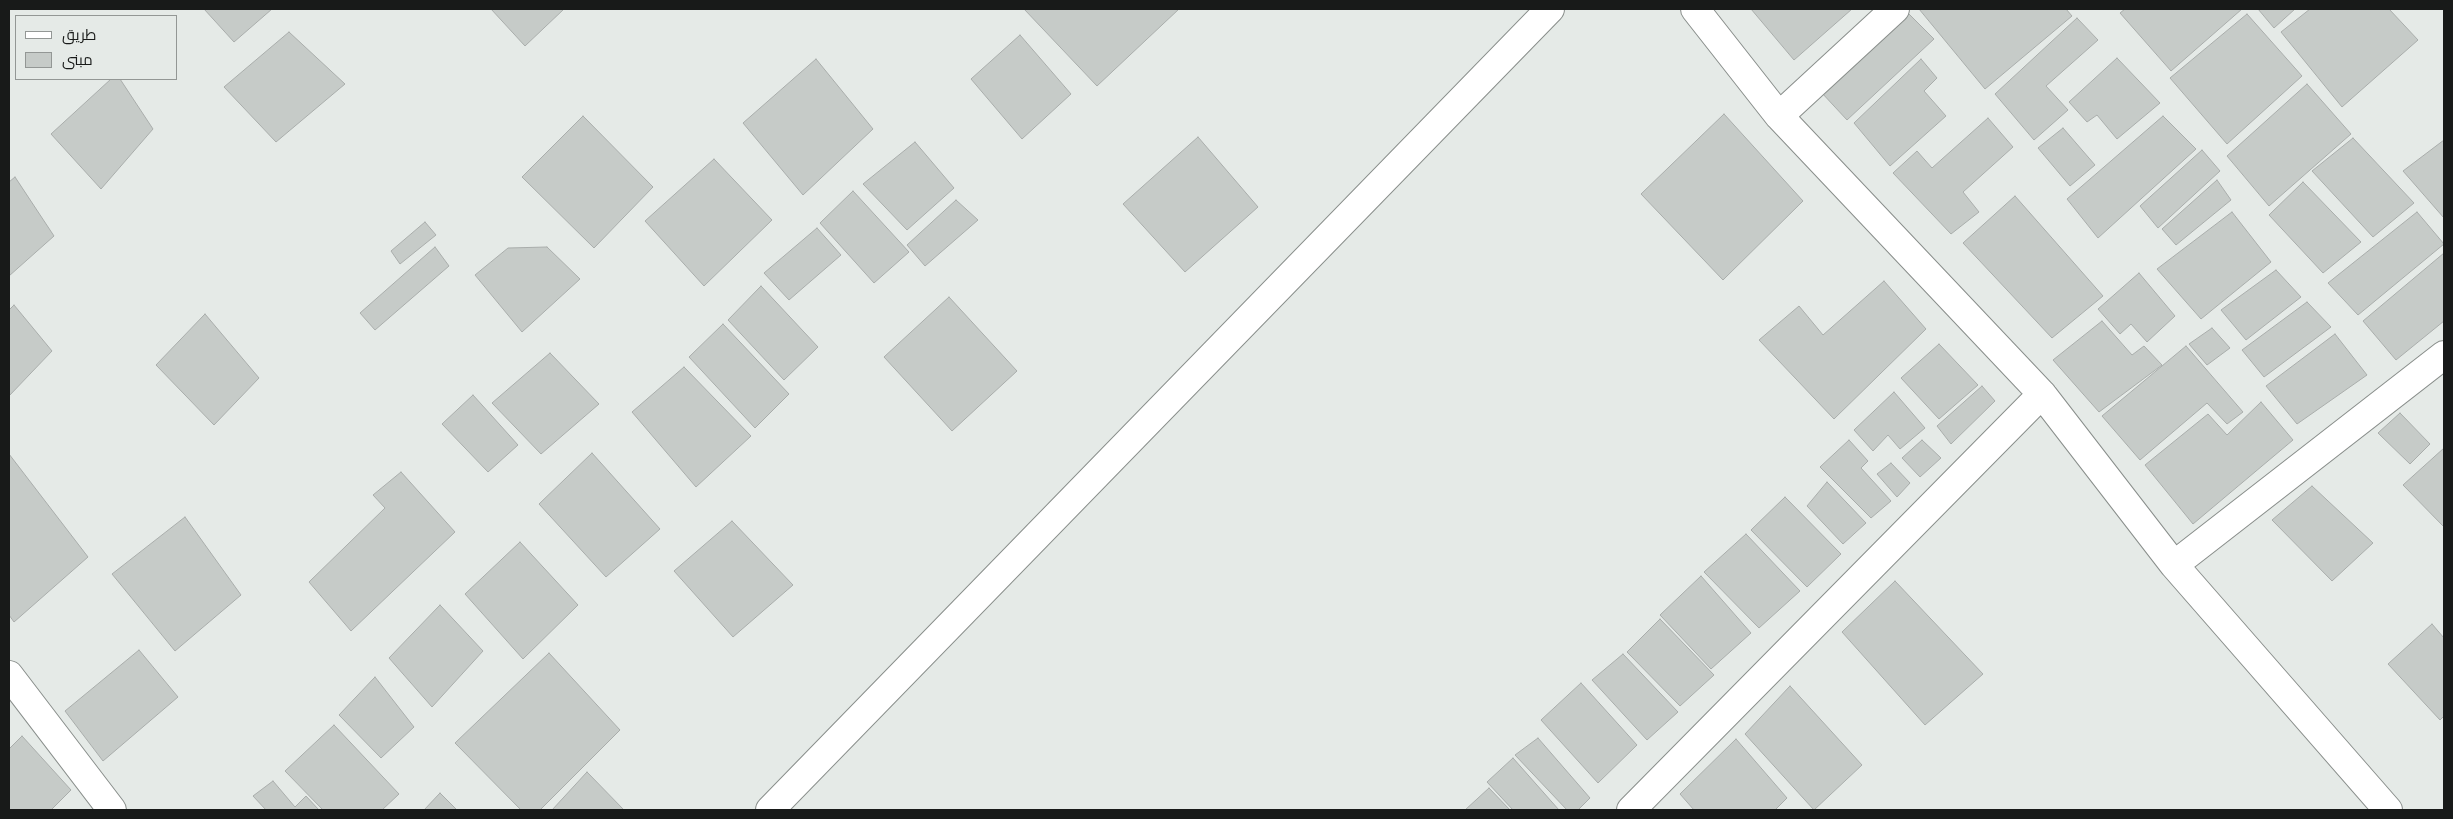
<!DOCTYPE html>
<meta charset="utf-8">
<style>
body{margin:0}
#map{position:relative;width:2453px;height:819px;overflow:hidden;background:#e5eae7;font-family:Lato,Cairo,sans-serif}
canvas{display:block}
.frame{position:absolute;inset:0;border:10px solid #181a19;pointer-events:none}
.legend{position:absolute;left:15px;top:15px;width:162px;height:65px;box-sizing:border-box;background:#e5eae7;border:1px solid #939795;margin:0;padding:6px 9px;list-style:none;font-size:15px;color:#181a19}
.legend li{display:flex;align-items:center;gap:10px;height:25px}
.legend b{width:25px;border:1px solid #939795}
</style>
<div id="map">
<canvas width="2453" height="819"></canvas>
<div class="frame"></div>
<ul class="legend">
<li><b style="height:6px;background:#fff"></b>طريق</li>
<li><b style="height:14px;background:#c6cbc8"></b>مبنى</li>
</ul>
</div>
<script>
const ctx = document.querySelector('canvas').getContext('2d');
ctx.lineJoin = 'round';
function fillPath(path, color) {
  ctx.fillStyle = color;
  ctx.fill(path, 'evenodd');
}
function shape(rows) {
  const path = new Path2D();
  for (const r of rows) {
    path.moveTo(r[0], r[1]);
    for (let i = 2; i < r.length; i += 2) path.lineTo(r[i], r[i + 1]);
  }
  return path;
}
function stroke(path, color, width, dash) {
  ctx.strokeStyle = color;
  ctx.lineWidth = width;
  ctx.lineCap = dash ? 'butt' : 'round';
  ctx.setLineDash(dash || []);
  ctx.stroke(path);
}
const building = shape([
 [204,9,272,9,234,42,204,9],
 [491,9,564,9,525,46,491,9],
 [1024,9,1179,9,1097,86,1024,9],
 [1751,9,1852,9,1794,60,1751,9],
 [1919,9,2066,9,2072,16,1985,89,1919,9],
 [2125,9,2242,9,2171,71,2120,13,2125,9],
 [2258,9,2295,9,2274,28,2258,9],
 [2310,9,2389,9,2418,40,2342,107,2281,32,2310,9],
 [1908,13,1934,39,1847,120,1821,92,1908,13],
 [2247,14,2302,76,2227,144,2170,78,2247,14],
 [2077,18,2098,40,2046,86,2068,110,2034,140,1995,94,2077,18],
 [289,32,345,84,276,142,224,87,289,32],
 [1020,35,1071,94,1022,139,971,79,1020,35],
 [2117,58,2160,103,2117,139,2097,115,2087,122,2069,102,2117,58],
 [816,59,873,129,803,195,743,123,816,59],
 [1921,59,1937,78,1924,91,1946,116,1890,166,1854,123,1921,59],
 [111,79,120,79,153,129,101,189,51,134,111,79],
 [2307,84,2351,134,2269,206,2227,156,2307,84],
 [1724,114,1803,201,1723,280,1641,194,1724,114],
 [583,116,653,187,594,248,522,177,583,116],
 [2163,116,2196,149,2098,238,2067,199,2163,116],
 [1988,118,2013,147,1963,192,1979,212,1951,234,1893,173,1917,151,1932,168,1988,118],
 [2063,128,2095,165,2070,186,2038,148,2063,128],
 [1198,137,1258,207,1185,272,1123,204,1198,137],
 [2353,138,2414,203,2373,237,2312,171,2353,138],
 [2444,140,2444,218,2403,171,2444,140],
 [915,142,954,188,907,230,863,184,915,142],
 [2202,150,2220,171,2158,228,2140,206,2202,150],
 [714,159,772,220,704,286,645,221,714,159],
 [15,177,54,236,9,276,9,182,15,177],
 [2217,180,2231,200,2176,245,2162,229,2217,180],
 [2303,182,2361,242,2323,273,2269,215,2303,182],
 [853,191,909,252,874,283,820,223,853,191],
 [2015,196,2103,296,2052,338,1963,243,2015,196],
 [956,200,978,220,925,266,907,245,956,200],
 [2232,212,2271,262,2201,319,2157,269,2232,212],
 [2417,212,2444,244,2358,315,2328,283,2417,212],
 [425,222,436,235,400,264,391,251,425,222],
 [817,228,841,255,789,300,764,273,817,228],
 [435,247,449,266,375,330,360,313,435,247],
 [547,247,580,279,522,332,475,275,508,248,547,247],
 [2444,253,2444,321,2396,360,2363,321,2444,253],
 [2276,270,2301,297,2246,340,2221,310,2276,270],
 [2139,273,2175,316,2147,342,2131,324,2120,334,2098,309,2139,273],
 [1884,281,1926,329,1834,419,1759,340,1799,306,1823,335,1884,281],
 [761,286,818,347,784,380,728,320,761,286],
 [949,297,1017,371,952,431,884,357,949,297],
 [2307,302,2331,327,2264,377,2242,350,2307,302],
 [14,305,52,351,9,396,9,310,14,305],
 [205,314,259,378,214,425,156,365,205,314],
 [2102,321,2132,355,2144,346,2162,365,2099,412,2053,360,2102,321],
 [723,324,789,394,755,428,689,357,723,324],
 [2212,328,2230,348,2207,365,2189,344,2212,328],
 [2335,334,2367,375,2297,424,2266,386,2335,334],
 [1939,344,1978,385,1939,419,1901,378,1939,344],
 [2186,346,2243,412,2227,424,2207,403,2140,460,2102,416,2186,346],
 [550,353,599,404,541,454,492,403,550,353],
 [684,367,751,436,696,487,632,412,684,367],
 [1982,386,1995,401,1951,444,1937,426,1982,386],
 [1894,392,1925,428,1900,449,1888,435,1873,451,1854,430,1894,392],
 [473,395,518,445,488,472,442,424,473,395],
 [2261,402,2293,440,2193,524,2145,465,2208,414,2227,435,2261,402],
 [2400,413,2430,444,2410,464,2378,433,2400,413],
 [1849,440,1868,461,1861,468,1891,501,1871,518,1820,467,1849,440],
 [1922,440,1941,458,1920,477,1902,458,1922,440],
 [2444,448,2444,527,2403,485,2444,448],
 [592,453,660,529,606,577,539,504,592,453],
 [9,454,88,557,14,622,9,615,9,454],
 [1891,463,1910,483,1897,497,1877,474,1891,463],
 [401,472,455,532,351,631,309,582,385,508,373,495,401,472],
 [1827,482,1866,523,1843,544,1807,506,1827,482],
 [2312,486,2373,543,2332,581,2272,520,2312,486],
 [1785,497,1841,554,1807,587,1751,530,1785,497],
 [185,517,241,595,175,651,112,574,185,517],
 [732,521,793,585,733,637,674,571,732,521],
 [1746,534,1800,591,1759,628,1704,572,1746,534],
 [520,542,578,605,523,659,465,594,520,542],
 [1701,576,1751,633,1711,669,1660,615,1701,576],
 [1895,581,1983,674,1925,725,1842,632,1895,581],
 [440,605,483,651,432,707,389,658,440,605],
 [1660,619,1714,675,1680,706,1627,652,1660,619],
 [2432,624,2444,638,2444,716,2440,720,2388,664,2432,624],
 [139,650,178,697,103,761,65,711,139,650],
 [549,653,620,730,540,810,521,810,455,743,549,653],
 [1623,654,1678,712,1647,740,1592,680,1623,654],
 [375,677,414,727,381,758,339,715,375,677],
 [1581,683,1637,745,1598,783,1541,720,1581,683],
 [1790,686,1862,765,1814,810,1745,734,1790,686],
 [334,725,399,794,382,810,323,810,285,771,334,725],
 [22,736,71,790,51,810,9,810,9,749,22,736],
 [1538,738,1590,798,1578,810,1567,810,1515,755,1538,738],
 [1736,739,1787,798,1775,810,1694,810,1680,794,1736,739],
 [1513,758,1559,810,1513,810,1487,782,1513,758],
 [587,772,624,810,552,810,587,772],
 [273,781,295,807,306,796,319,810,266,810,253,796,273,781],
 [1489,788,1510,810,1465,810,1489,788],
 [440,793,457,810,424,810,440,793]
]);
const minor = shape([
 [1695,9,1779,116,2042,394,2174,565,2388,810],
 [1779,116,1895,9],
 [2174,565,2444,355],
 [9,675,112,810],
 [770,810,1550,9],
 [1631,810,2042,394]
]);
fillPath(building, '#c6cbc8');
stroke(building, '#a9adab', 1);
stroke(minor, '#898e8b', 30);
stroke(minor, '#fff', 28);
</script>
